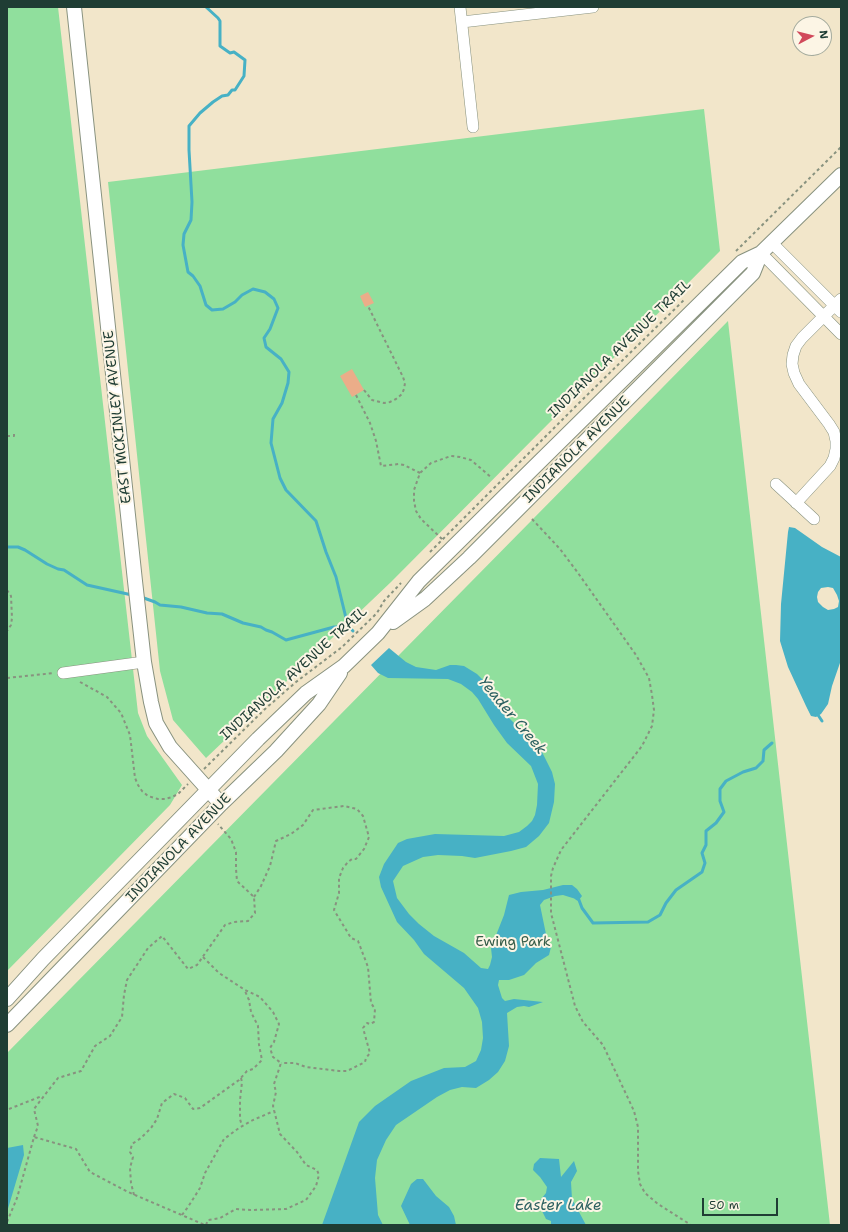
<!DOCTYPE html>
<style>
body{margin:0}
#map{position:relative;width:848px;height:1232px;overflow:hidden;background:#f2e6ca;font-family:"Shantell Sans",sans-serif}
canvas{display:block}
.frame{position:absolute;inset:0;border:8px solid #1f3d34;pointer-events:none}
.north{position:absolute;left:792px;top:16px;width:40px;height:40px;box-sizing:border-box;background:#fcf5e5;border:1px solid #a4ab9e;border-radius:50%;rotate:83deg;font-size:11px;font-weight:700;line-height:16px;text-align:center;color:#1f3d34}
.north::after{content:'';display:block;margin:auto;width:14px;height:18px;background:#d1495b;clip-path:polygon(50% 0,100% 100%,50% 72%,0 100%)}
.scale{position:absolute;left:702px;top:1198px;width:76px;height:18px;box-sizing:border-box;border:2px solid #1f3d34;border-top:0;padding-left:5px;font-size:12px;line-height:14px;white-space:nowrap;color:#1f3d34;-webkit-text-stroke:3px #fcf5e5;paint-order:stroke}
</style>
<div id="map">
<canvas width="848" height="1232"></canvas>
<div class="frame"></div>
<div class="north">N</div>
<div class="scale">50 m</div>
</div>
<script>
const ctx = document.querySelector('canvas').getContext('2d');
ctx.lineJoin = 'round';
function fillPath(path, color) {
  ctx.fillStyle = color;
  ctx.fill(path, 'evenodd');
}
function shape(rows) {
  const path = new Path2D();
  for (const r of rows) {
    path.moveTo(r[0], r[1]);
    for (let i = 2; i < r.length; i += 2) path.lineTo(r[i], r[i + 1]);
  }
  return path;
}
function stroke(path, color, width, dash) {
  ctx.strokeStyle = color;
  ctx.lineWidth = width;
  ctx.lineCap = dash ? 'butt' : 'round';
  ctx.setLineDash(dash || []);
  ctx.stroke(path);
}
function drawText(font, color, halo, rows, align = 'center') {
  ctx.font = font + ' "Shantell Sans",sans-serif';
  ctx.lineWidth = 4;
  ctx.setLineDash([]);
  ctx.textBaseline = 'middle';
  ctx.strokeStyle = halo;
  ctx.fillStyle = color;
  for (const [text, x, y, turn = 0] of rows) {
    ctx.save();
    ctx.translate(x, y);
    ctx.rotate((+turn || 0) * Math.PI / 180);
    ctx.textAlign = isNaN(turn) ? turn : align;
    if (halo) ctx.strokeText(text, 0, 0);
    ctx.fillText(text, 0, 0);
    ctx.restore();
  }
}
const green = shape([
 [7,7,58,7,138,713,147,736,182,785,170,805,7,971],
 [704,109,720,251,391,582,206,758,173,720,160,671,108,182],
 [728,321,830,1225,7,1225,7,1053]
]);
const water = shape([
 [789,527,795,528,822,547,841,557,841,660,832,686,828,704,821,714,816,717,811,716,806,706,788,667,780,641,781,604,788,532],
 [828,587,833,588,837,595,839,601,838,607,834,609,828,610,823,607,818,602,817,597,818,592,821,588],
 [389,648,406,662,416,667,436,670,450,665,456,665,464,666,477,674,485,682,491,693,507,716,541,750,552,772,555,784,554,802,549,823,539,836,526,847,511,851,475,858,462,856,438,855,423,857,403,866,393,881,397,898,409,914,419,924,434,936,464,953,481,968,488,969,490,965,492,957,491,948,504,915,509,895,521,892,543,890,563,885,572,885,577,889,582,896,579,900,563,895,555,896,544,900,540,905,547,939,551,947,549,955,536,963,524,975,509,980,499,980,498,985,502,998,505,1001,514,999,543,1002,529,1007,524,1006,517,1007,507,1013,509,1046,505,1061,498,1072,489,1080,476,1088,462,1087,450,1090,437,1097,396,1125,386,1140,377,1160,375,1178,378,1215,383,1225,322,1225,359,1122,375,1106,411,1081,444,1068,465,1067,476,1061,481,1050,483,1038,482,1022,478,1008,464,988,424,954,414,940,397,922,381,887,379,877,384,864,398,843,407,839,435,834,504,836,519,832,527,826,532,821,535,815,537,805,538,784,531,766,507,743,494,725,478,699,472,692,461,684,448,679,388,678,378,673,371,665],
 [23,1145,24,1155,7,1212,7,1148],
 [540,1158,559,1159,561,1177,574,1161,577,1171,571,1182,572,1199,586,1225,551,1225,551,1221,546,1219,538,1203,546,1193,547,1187,540,1177,533,1170,534,1164],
 [417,1179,423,1179,436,1196,449,1207,454,1216,456,1225,410,1225,401,1206,411,1184]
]);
const stream = shape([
 [206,7,218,18,220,21,220,46,230,53,234,52,245,60,244,76,235,90,232,90,228,95,222,96,213,102,200,113,189,126,189,150,192,202,191,220,184,234,183,245,188,272,193,276,200,286,206,305,212,310,223,309,235,302,242,295,253,289,265,292,274,299,278,308,270,329,264,338,266,347,281,359,289,372,288,383,282,403,273,419,271,443,280,478,286,490,316,521,326,552,336,577,346,618,349,627,353,631],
 [7,547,18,547,25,550,47,564,58,569,64,570,87,585,132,595],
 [141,597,155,602,160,605,181,607,207,613,222,614,243,623,261,627,266,630,272,632,286,640,334,627,349,627],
 [818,715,822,721],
 [576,898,579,900,582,908,593,923,648,922,660,915,666,903,676,890,702,872,705,863,702,853,706,845,706,831,716,823,724,812,720,801,720,789,726,781,743,772,756,768,763,761,764,750,772,743]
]);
const building = shape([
 [368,292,374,303,365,307,360,296],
 [352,369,364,390,352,397,340,376]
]);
const path = shape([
 [736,251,841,147],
 [364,390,372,400,384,403,390,402,396,399,402,394,404,389,405,383,403,377,368,306],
 [356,395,370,423,376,441,381,466,399,464,404,465,420,473],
 [7,436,14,436,14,433,12,433],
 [532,519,560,549,578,573,636,655,649,678,652,695,654,710,652,726,642,746,561,850,553,868,551,876,551,913,575,1006,583,1022,603,1045,634,1111,638,1127,638,1171,640,1184,645,1193,658,1204,691,1225],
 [442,539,421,519,416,511,414,501,414,490,420,473,431,463,451,456,460,457,471,460,492,478],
 [430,552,578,404,685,299],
 [7,590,11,596,12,618,11,625,7,631],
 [7,678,54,673],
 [80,682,107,697,121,713,130,735,135,778,138,785,142,791,148,796,158,799,165,799,172,797,178,794,188,784],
 [204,769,265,709,296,682,342,647,377,613,384,601,401,583],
 [254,897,261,886,270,866,276,841,291,834,303,825,313,810,344,806,357,809,363,816,369,837,364,849,356,859,352,859,348,862,343,868,339,878,339,893,334,910,351,938,358,941,368,967,371,1003,375,1009,374,1022,370,1024,367,1023,363,1028,370,1053,366,1058,365,1062,347,1071,339,1071,306,1067,295,1063,281,1063],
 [203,957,219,973,245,990,260,997,273,1012,279,1024,274,1042,270,1048,273,1057,281,1063,274,1084,276,1092,273,1106,280,1134,297,1152,306,1165,317,1170,319,1175,316,1186,306,1200,286,1209,250,1210,236,1209,220,1218,208,1220,206,1225],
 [241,1078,242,1082,240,1100,240,1119,242,1126],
 [9,1109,42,1096],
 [34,1137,38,1126,34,1109,47,1092,58,1078,81,1071,95,1046,110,1036,122,1017,124,995,127,980,148,948,162,936,188,969,197,965,225,925,234,922,248,921,255,913,254,897,237,881,236,869,236,852,231,839,218,824],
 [134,1195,131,1183,130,1168,133,1157,130,1152,132,1144,141,1138,151,1128,157,1119,162,1103,174,1094,185,1098,193,1109,200,1108,239,1080,247,1071,253,1069,262,1060,259,1045,258,1026,251,1012,249,1000,245,991],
 [182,1215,188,1207,200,1188,205,1173,224,1139,239,1128,253,1120,274,1111],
 [7,1222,17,1198,34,1137,76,1149,90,1172,128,1192,205,1225]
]);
const minor = shape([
 [460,7,473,127],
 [462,22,593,7],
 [772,243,841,312],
 [761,253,841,334],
 [776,484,814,519],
 [796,503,830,466,834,458,836,449,836,441,834,432,829,424,799,384,794,373,792,364,793,355,796,346,802,338,841,299],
 [63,673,144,662]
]);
const major = shape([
 [74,7,135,581,144,662,151,702,156,723,170,747,221,804],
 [393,622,425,599,469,558,522,505,753,273,761,253],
 [7,999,43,959,258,739,306,693,344,666,378,633,419,581,514,487,742,262,761,253,841,175],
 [7,1025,221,804,276,751,319,704,340,673]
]);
const streetNames = [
 ["INDIANOLA AVENUE TRAIL",620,349,-44],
 ["EAST MCKINLEY AVENUE",118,417,-96],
 ["INDIANOLA AVENUE",577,450,-45],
 ["INDIANOLA AVENUE TRAIL",294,674,-42],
 ["INDIANOLA AVENUE",179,848,-46]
];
const parkNames = [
 ["Ewing Park",513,942]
];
const waterNames = [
 ["Yeader Creek",512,716,50],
 ["Easter Lake",558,1206]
];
fillPath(green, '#90df9d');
fillPath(water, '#47b1c5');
stroke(stream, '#47b1c5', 3);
fillPath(building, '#ebad89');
stroke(minor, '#88927f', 12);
stroke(major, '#88927f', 16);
stroke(path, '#88927f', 2, [3, 3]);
stroke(minor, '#fff', 11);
stroke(major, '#fff', 14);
drawText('14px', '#1f3d34', '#fcf5e5', streetNames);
drawText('14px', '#365d49', '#fcf5e5', parkNames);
drawText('italic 15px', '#2b6060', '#fcf5e5', waterNames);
</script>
